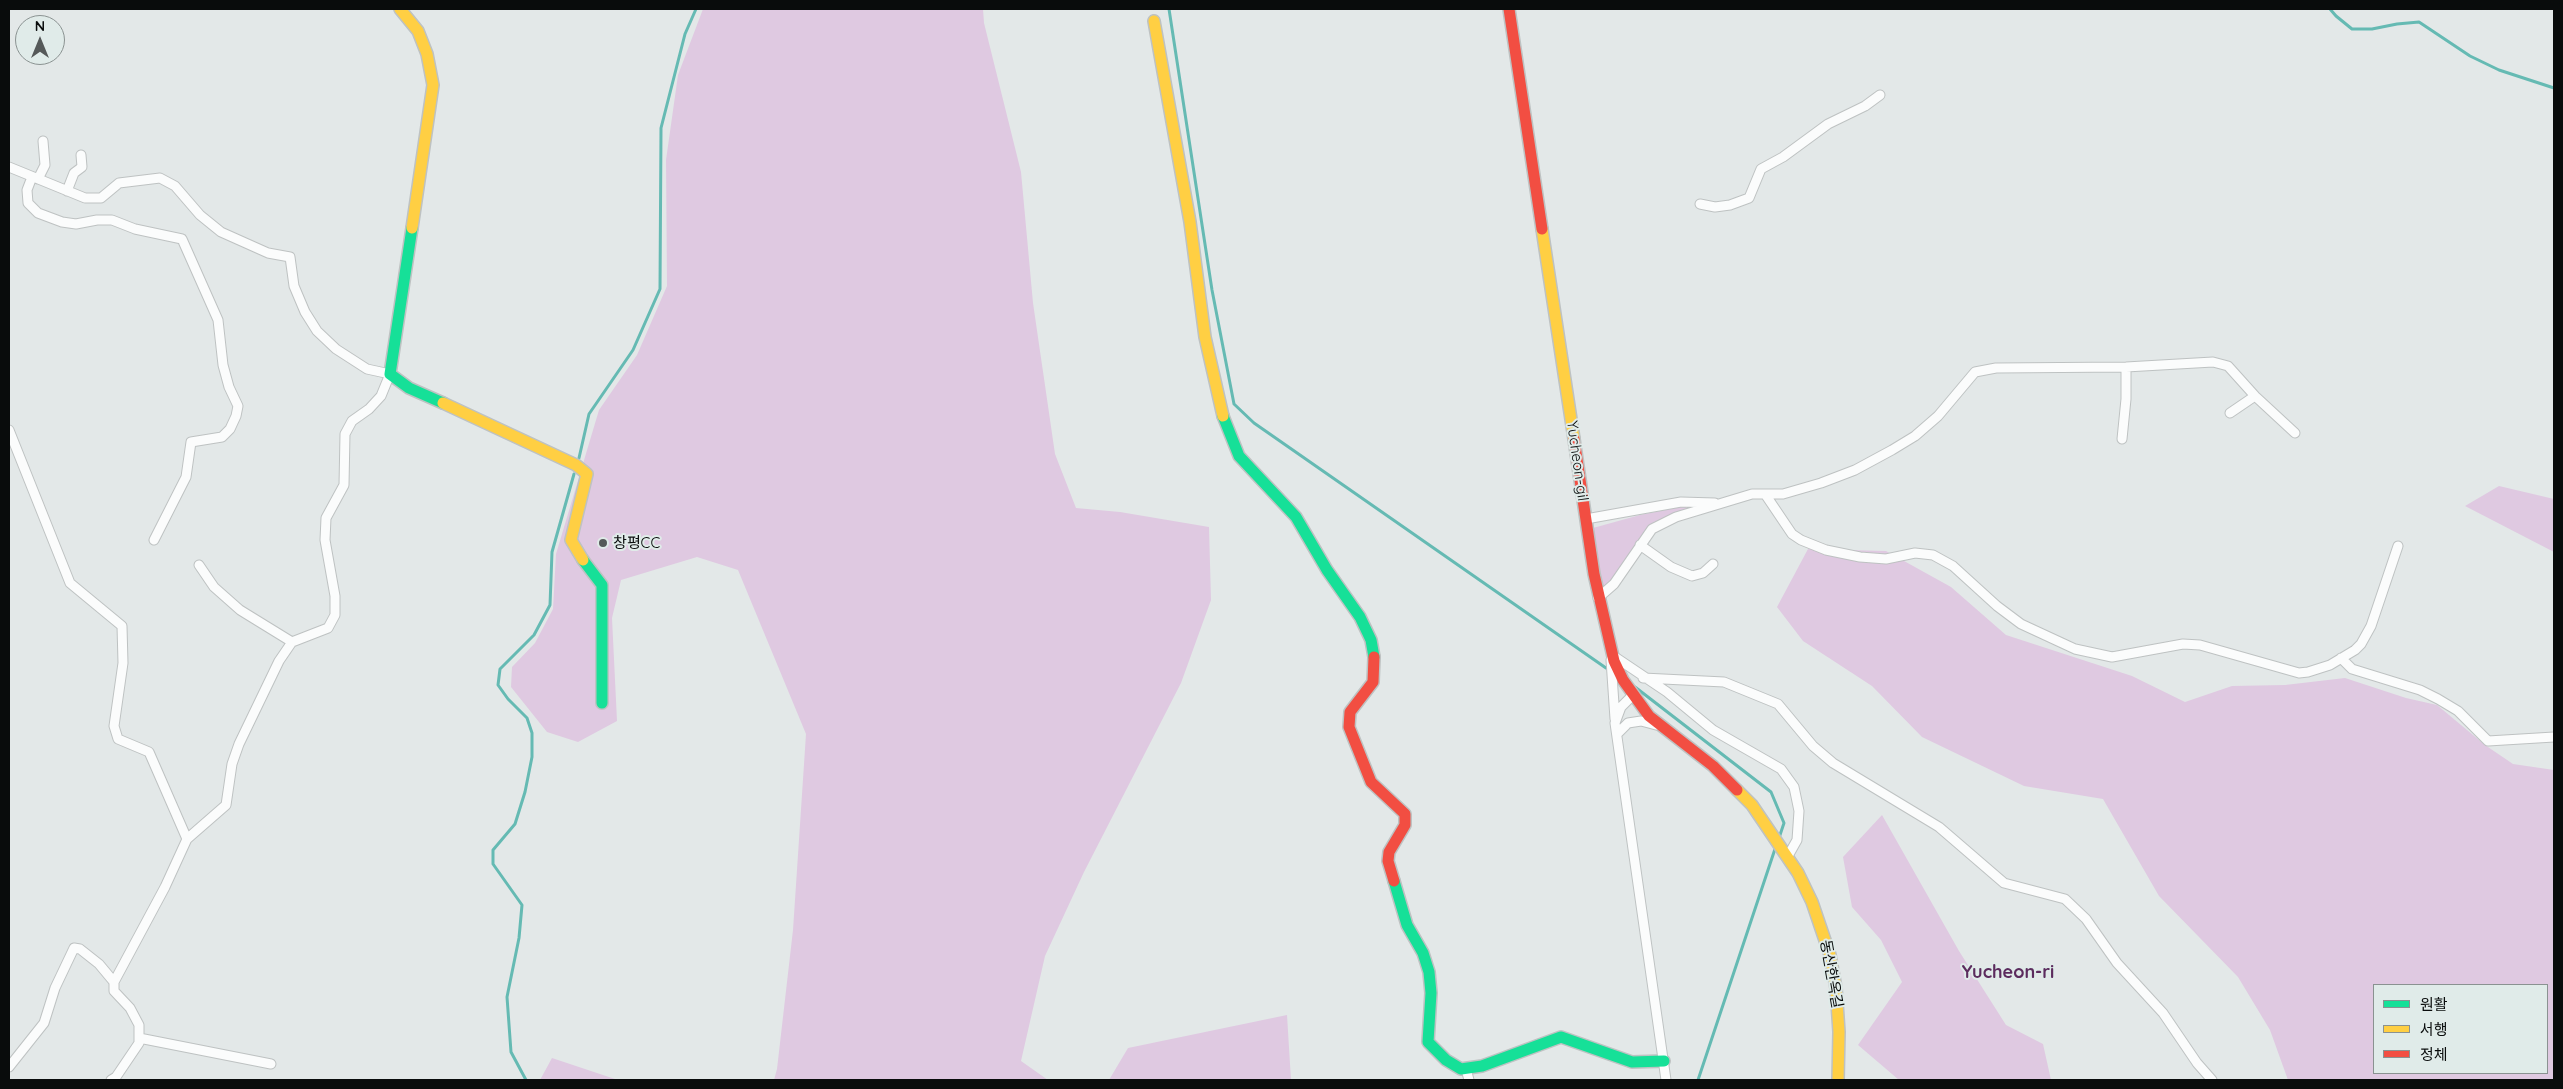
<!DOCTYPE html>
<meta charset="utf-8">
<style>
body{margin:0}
#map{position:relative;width:2563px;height:1089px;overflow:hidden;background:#e3e8e8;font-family:Quicksand,"Noto Sans KR",sans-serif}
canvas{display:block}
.frame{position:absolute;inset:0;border:10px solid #090c0c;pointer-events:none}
.legend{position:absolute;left:2373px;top:984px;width:175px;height:90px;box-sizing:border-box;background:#e0ebe9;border:1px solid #8a9291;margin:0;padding:6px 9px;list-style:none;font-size:15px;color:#090c0c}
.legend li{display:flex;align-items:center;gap:10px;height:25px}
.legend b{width:25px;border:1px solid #8a9291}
.north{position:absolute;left:15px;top:15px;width:50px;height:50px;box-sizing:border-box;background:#e0ebe9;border:1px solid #8a9291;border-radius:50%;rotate:0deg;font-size:14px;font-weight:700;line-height:20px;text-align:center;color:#090c0c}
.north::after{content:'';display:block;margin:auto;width:18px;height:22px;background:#555959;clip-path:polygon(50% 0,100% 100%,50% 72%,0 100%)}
</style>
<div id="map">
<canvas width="2563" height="1089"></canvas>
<div class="frame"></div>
<ul class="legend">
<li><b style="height:6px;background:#16e098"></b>원활</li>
<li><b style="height:6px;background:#ffcf43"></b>서행</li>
<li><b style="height:6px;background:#f24e42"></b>정체</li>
</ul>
<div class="north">N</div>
</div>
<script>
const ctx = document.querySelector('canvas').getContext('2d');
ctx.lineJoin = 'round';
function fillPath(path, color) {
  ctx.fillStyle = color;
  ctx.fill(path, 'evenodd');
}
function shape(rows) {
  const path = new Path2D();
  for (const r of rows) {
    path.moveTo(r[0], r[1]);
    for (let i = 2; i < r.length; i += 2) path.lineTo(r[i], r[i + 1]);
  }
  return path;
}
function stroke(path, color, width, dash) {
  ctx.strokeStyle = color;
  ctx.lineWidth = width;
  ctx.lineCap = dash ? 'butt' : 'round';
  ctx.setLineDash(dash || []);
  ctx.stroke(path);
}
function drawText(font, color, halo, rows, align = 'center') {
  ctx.font = font + ' Quicksand,"Noto Sans KR",sans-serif';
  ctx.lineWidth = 4;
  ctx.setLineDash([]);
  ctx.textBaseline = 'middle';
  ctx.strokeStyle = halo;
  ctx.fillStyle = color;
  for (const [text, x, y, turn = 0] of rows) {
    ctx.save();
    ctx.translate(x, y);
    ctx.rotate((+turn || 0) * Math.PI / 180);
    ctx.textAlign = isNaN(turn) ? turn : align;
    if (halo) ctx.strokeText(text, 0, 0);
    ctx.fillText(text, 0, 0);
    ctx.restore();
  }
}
const green = shape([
 [703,9,983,9,984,23,1021,172,1033,303,1055,454,1076,508,1120,512,1209,527,1211,600,1181,683,1084,872,1045,956,1021,1061,1048,1080,774,1080,777,1069,793,930,806,734,738,570,697,557,621,580,612,618,617,721,578,742,547,732,511,687,512,667,535,643,553,609,556,554,599,410,637,355,667,286,666,160,678,75],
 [2499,486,2554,499,2554,552,2465,506],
 [1685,506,1688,509,1654,522,1647,529,1613,578,1602,589,1593,528,1640,515],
 [1808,549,1886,551,1951,587,2006,635,2132,676,2185,702,2232,686,2285,685,2345,678,2406,698,2437,705,2485,745,2513,764,2554,770,2554,1080,2288,1080,2270,1030,2238,977,2159,896,2103,799,2024,786,1922,737,1872,686,1803,641,1777,607],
 [2374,985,2547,985,2547,1073,2374,1073],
 [1882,815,1959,951,2006,1025,2043,1044,2051,1080,1899,1080,1858,1045,1902,982,1881,940,1852,907,1843,857],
 [1287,1015,1291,1080,1109,1080,1128,1048],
 [552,1058,618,1080,540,1080]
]);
const stream = shape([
 [1169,9,1212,290,1234,404,1254,423,1606,668],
 [2330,9,2336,16,2352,29,2372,29,2397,24,2419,22,2470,56,2499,70,2554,88],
 [579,458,589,414,633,350,660,289,661,128,685,34,696,9],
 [1635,687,1771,792,1784,823,1779,838],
 [526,1080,511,1052,507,997,519,938,522,905,493,864,493,850,515,824,525,792,532,757,532,733,527,718,508,699,498,685,500,669,534,635,550,605,552,552,574,474],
 [1698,1080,1776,846]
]);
const street = shape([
 [9,167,85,198,101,198,119,183,160,178,175,186,200,215,221,232,268,253,290,257,294,286,305,312,317,331,336,349,367,369,390,374,381,396,369,409,352,421,345,434,344,485,326,518,325,540,335,596,335,615,328,628,292,642,279,661,239,744,232,764,226,805,187,839],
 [32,177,27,190,28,203,38,213,62,222,76,224,97,220,112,220,135,229,182,239,218,320,223,365,229,387,238,406,236,416,230,429,222,437,191,442,186,477,154,540],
 [38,179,45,165,43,141],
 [67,191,74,173,82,167,81,155],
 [1700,204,1715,207,1730,205,1749,198,1761,169,1783,157,1828,124,1865,106,1880,95],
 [2230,413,2255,396],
 [9,430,70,583,122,626,123,663,114,726,118,739,149,752,187,839,165,887,114,982,114,991,130,1008,139,1025,139,1043,116,1077,111,1080],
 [2122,439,2126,399,2126,367],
 [1765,494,1783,494,1821,483,1855,470,1892,450,1915,436,1938,416,1975,372,1996,368,2126,367,2213,362,2228,366,2255,396,2295,433],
 [1586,519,1681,502,1715,503],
 [1640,545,1671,567,1692,576,1703,573,1713,564],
 [199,565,214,587,240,610,292,642],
 [1598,598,1614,584,1652,529,1676,517,1752,494,1765,494,1792,534,1801,540,1826,550,1860,557,1886,559,1915,553,1933,555,1953,566,1997,606,2021,624,2075,649,2112,657,2183,644,2200,645,2299,673,2308,672,2330,665,2355,650,2361,644,2371,626,2398,546],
 [1612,655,1667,692,1713,730,1781,769,1794,787,1799,811,1797,840,1788,856],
 [2341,658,2352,669,2420,690,2438,699,2458,711,2488,741,2554,737],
 [1611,660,1615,719],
 [1643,678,1724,682,1778,704,1813,746,1833,763,1939,827,2004,883,2065,899,2086,919,2117,963,2163,1013,2197,1063,2212,1080],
 [1633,695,1621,707,1615,723,1666,1080],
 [1617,734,1628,723,1641,721,1656,725],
 [139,1038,271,1064],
 [9,1067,44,1023,55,988,74,948,80,949,99,964,114,982],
 [1466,1069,1469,1080]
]);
const fast = shape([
 [412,228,390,374,409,388,443,403],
 [1223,416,1239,456,1296,517,1327,570,1360,617,1371,640,1374,657],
 [583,560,602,585,602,703],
 [1394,881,1407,925,1423,953,1429,972,1431,993,1428,1042,1446,1060,1461,1069,1482,1066,1561,1037,1632,1062,1664,1061]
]);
const slow = shape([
 [400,9,418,31,427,54,433,85,412,228],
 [1154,21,1190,222,1205,337,1223,416],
 [1542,229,1574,439],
 [443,403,576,465,587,474,571,540,583,560],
 [1737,790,1752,805,1798,873,1812,902,1830,955,1836,988,1839,1032,1838,1080]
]);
const jam = shape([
 [1509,9,1542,229],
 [1574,439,1594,574,1614,661,1623,680,1649,716,1713,766,1737,790],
 [1374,657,1373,682,1350,712,1349,727,1371,782,1405,814,1405,825,1389,852,1388,861,1394,881]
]);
const markers = [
 [603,543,5,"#555959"]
];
const streetNames = [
 ["Yucheon-gil",1577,461,82],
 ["동산한옥길",1831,974,80]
];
const poiNames = [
 ["창평CC",613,543]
];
const quarterNames = [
 ["Yucheon-ri",2008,973]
];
fillPath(green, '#dfc9e1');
stroke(stream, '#65bab3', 3);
stroke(street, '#bec2c2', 11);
stroke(fast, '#bec2c2', 14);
stroke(slow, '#bec2c2', 14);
stroke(jam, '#bec2c2', 14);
stroke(street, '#fbfcfc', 9);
stroke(fast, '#16e098', 11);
stroke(slow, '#ffcf43', 11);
stroke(jam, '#f24e42', 11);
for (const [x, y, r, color] of markers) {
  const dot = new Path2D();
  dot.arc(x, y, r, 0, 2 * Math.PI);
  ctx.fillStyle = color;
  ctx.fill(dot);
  stroke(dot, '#e0ebe9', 2);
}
drawText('15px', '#090c0c', '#e0ebe9', streetNames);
drawText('15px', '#090c0c', '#e0ebe9', poiNames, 'left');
drawText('bold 18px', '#5c2c5e', '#e0ebe9', quarterNames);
</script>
